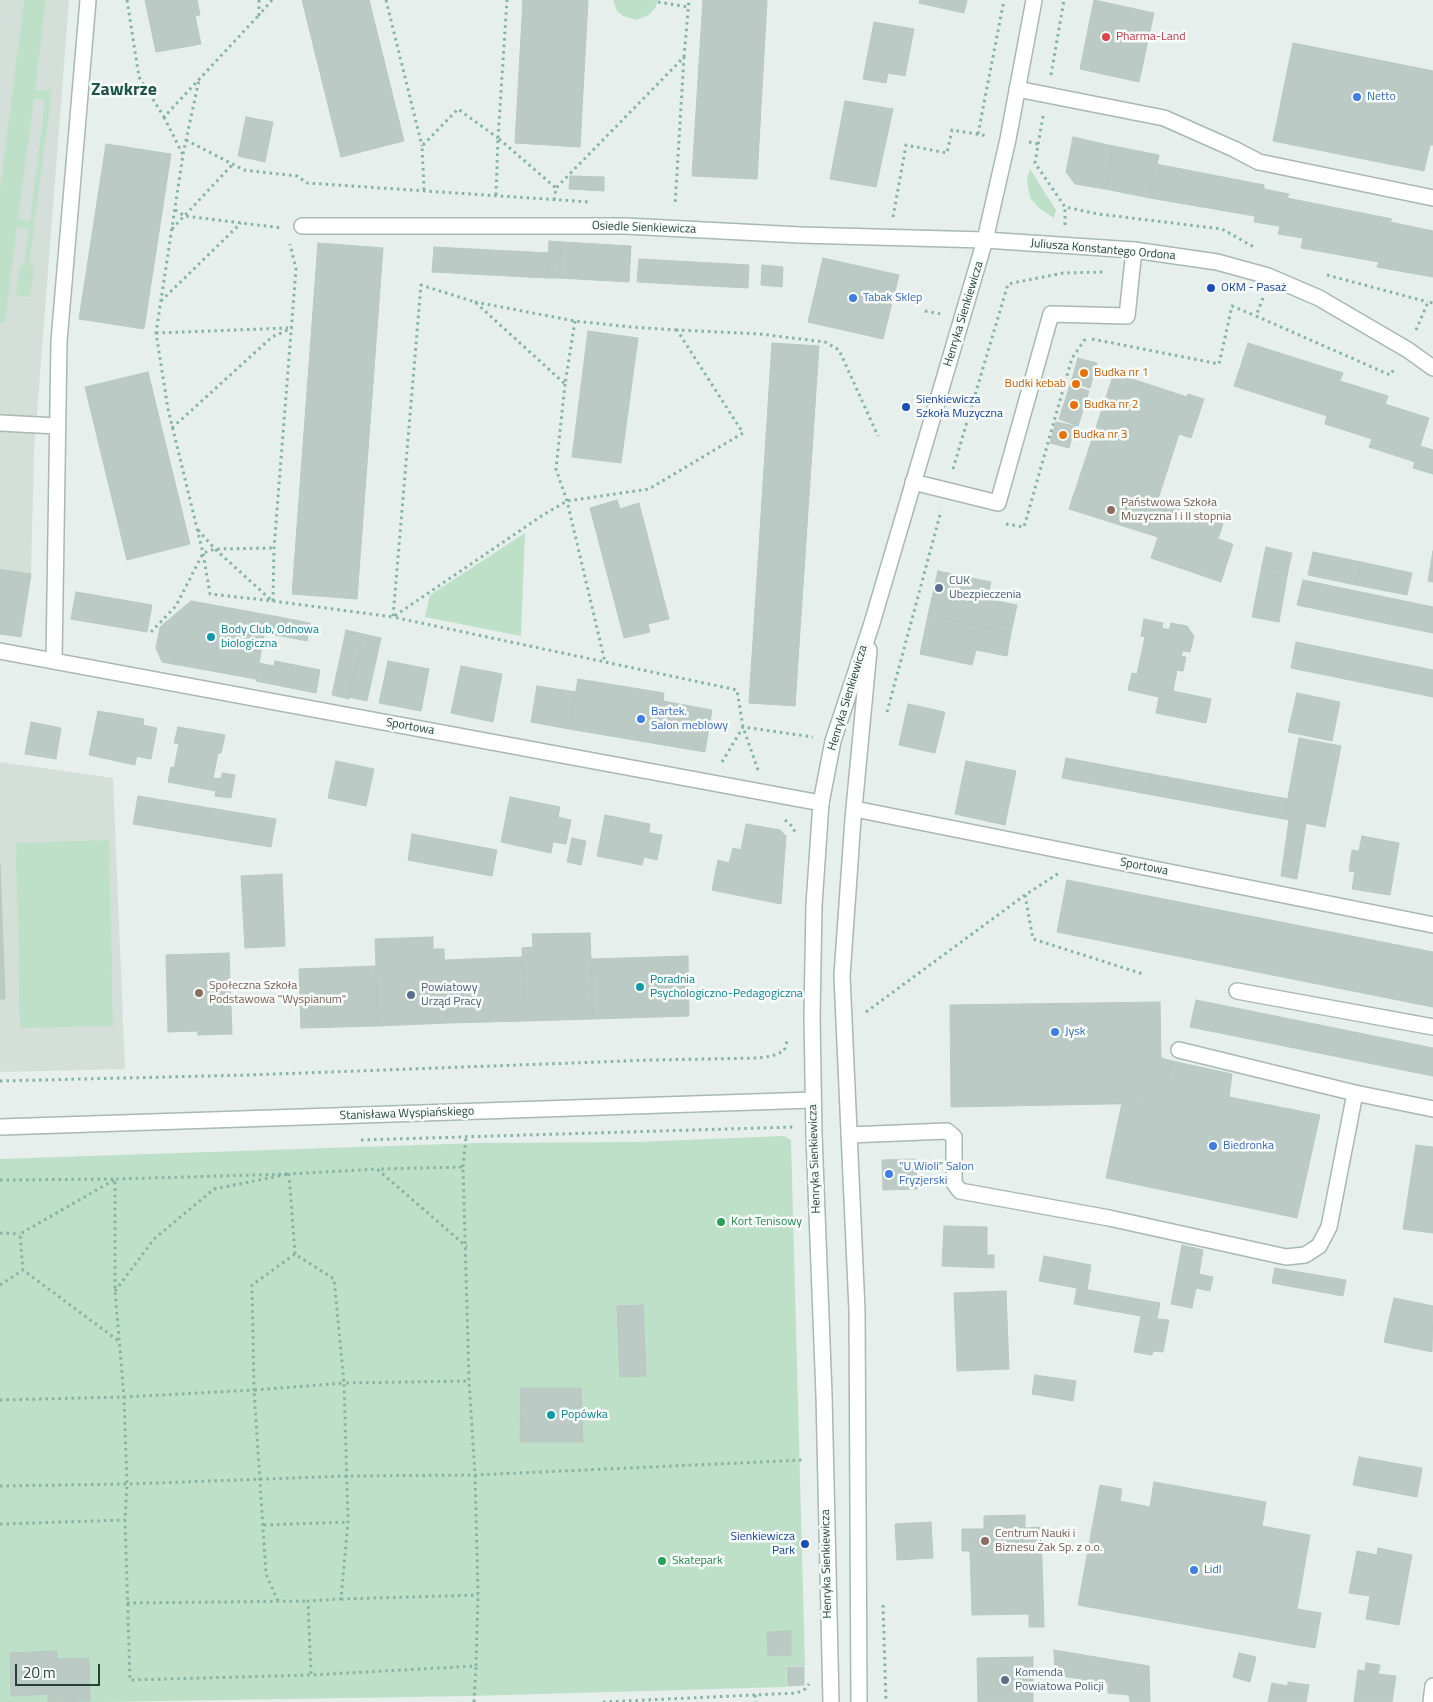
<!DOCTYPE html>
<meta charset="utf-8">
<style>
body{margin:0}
#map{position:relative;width:1433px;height:1702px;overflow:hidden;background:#e6efeb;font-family:"Titillium Web",sans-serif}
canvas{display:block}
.scale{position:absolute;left:15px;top:1664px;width:85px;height:22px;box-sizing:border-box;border:2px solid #24423a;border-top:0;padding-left:6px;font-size:15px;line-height:18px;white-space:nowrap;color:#24423a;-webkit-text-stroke:4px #f7fbf9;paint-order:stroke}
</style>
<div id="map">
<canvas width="1433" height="1702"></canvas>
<div class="scale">20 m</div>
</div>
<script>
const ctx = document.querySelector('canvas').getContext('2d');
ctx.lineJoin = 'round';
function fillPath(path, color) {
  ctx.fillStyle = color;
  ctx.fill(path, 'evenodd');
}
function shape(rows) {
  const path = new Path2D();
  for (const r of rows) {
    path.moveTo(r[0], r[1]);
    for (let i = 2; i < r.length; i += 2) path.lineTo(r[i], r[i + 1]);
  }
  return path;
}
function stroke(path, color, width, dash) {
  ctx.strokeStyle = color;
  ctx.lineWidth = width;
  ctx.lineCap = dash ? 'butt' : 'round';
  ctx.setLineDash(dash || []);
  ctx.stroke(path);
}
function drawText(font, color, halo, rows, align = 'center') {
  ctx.font = font + ' "Titillium Web",sans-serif';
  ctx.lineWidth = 5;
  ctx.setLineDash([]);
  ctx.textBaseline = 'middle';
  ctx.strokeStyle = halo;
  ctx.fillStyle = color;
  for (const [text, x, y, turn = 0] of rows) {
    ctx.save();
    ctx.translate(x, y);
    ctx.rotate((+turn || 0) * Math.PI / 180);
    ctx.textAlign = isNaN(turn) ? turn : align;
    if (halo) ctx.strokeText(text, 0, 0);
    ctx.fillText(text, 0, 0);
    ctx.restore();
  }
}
const built = shape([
 [0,0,69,0,34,452,31,574,0,568],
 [0,762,113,778,125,1069,0,1072]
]);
const green = shape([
 [24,0,46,0,35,90,45,91,46,89,52,90,29,265,34,266,30,297,16,295,20,265,24,265,29,229,17,227,5,323,0,322,0,190],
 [34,98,45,100,30,221,18,219],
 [613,0,658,0,655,8,650,14,637,20,623,16,617,11],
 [1030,169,1056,210,1054,218,1039,208,1030,198,1027,179],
 [525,533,521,636,425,617,430,595],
 [109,840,113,1026,20,1028,16,843],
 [784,1136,791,1140,805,1666,786,1666,787,1687,470,1696,105,1702,0,1702,0,1159,478,1143,635,1142]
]);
const building = shape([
 [145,0,197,0,200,15,195,16,201,44,156,52,145,0],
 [302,0,369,0,404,141,341,157,302,0],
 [523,0,588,0,580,147,515,143,523,0],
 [703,0,767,0,757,179,692,176,703,0],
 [920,0,967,0,964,13,919,3,920,0],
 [1094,0,1154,13,1139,82,1080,69,1094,0],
 [874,22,914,29,905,76,888,73,886,83,863,79,874,22],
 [1293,43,1433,71,1433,145,1430,145,1424,171,1273,141,1293,43],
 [845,101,893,109,876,187,830,179,845,101],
 [246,117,273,122,265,162,238,156,246,117],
 [1073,137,1113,146,1105,189,1075,184,1066,172,1073,137],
 [106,144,171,154,144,329,79,319,106,144],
 [1113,146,1159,155,1150,198,1105,189,1113,146],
 [1156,164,1264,185,1264,189,1289,194,1287,198,1392,219,1390,222,1433,231,1433,277,1377,267,1379,262,1301,248,1303,238,1278,234,1280,226,1254,222,1255,216,1150,198,1156,164],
 [570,176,604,177,604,191,569,189,570,176],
 [549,241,562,242,559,278,547,278,549,241],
 [562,242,631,246,629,282,559,278,562,242],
 [318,243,383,248,357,599,292,594,318,243],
 [434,247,549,253,547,278,432,272,434,247],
 [823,258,899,275,883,339,808,322,823,258],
 [639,259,749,265,748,288,637,282,639,259],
 [762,265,783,267,782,287,761,285,762,265],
 [588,331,638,338,621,463,572,457,588,331],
 [772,343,819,346,795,706,749,703,772,343],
 [1248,343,1343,373,1340,381,1388,396,1385,404,1429,418,1415,462,1369,447,1372,439,1325,424,1327,416,1234,386,1248,343],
 [1078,358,1097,363,1090,388,1071,382,1078,358],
 [148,372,190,544,127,560,85,387,148,372],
 [1114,373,1187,397,1188,394,1204,399,1191,438,1179,434,1157,502,1223,524,1218,539,1233,544,1221,582,1151,558,1158,537,1069,509,1114,373],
 [1070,385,1089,391,1078,426,1059,419,1070,385],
 [1056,422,1075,426,1069,448,1050,443,1056,422],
 [1420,446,1433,450,1433,474,1413,468,1420,446],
 [617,500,620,509,639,503,669,619,648,624,650,632,624,638,590,508,617,500],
 [1266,547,1292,553,1288,571,1262,566,1266,547],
 [1433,551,1433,582,1428,581,1433,551],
 [1313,552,1361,562,1356,585,1308,575,1313,552],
 [1361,562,1412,573,1407,595,1356,585,1361,562],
 [1262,566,1288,571,1279,622,1252,617,1262,566],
 [0,569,31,574,21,637,0,634,0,569],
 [938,571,991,582,987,599,1017,605,1011,633,928,615,938,571],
 [1303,580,1433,607,1433,633,1297,605,1303,580],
 [76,592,152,605,147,632,71,619,76,592],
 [191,601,268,615,256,679,162,662,156,648,160,627,191,601],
 [269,615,310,623,307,641,266,633,269,615],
 [928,615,1011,633,1007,656,976,650,972,665,920,654,928,615],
 [1144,619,1163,623,1162,628,1169,630,1171,623,1187,626,1194,636,1190,652,1183,651,1181,656,1186,657,1183,671,1177,670,1173,691,1211,699,1206,723,1156,713,1159,697,1128,690,1132,673,1137,674,1145,637,1141,636,1144,619],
 [346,630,363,634,349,699,332,695,346,630],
 [363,634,381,638,367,701,349,697,363,634],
 [1296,642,1433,670,1433,697,1291,668,1296,642],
 [275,661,320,670,316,693,256,681,259,663,274,666,275,661],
 [388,661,429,669,421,711,379,703,388,661],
 [461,666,502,674,493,722,451,713,461,666],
 [578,679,664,693,663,701,712,710,705,752,569,729,578,679],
 [537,686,576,692,569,729,531,722,537,686],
 [1297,693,1340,702,1332,741,1288,732,1297,693],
 [908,704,945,712,935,753,899,745,908,704],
 [98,711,144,719,135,765,89,755,98,711],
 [31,722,61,728,56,759,25,754,31,722],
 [142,725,157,728,151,759,136,756,142,725],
 [178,727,225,735,221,753,218,753,213,778,221,779,222,773,235,775,231,798,215,796,216,791,168,782,171,767,174,768,179,744,174,743,178,727],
 [1299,738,1341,746,1325,827,1284,819,1299,738],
 [1066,758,1151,774,1147,794,1062,778,1066,758],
 [336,761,374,769,366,806,328,798,336,761],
 [966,761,1016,771,1005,825,955,814,966,761],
 [1151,774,1254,793,1250,813,1147,794,1151,774],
 [1254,793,1288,799,1284,819,1250,813,1254,793],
 [138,796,276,819,271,847,133,824,138,796],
 [510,797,560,807,558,817,571,820,566,844,553,842,551,853,501,842,510,797],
 [605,815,650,824,649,833,662,835,657,860,644,857,642,865,597,856,605,815],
 [1289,820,1306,824,1297,879,1281,876,1289,820],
 [746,824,780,830,786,836,781,904,712,890,718,860,729,863,733,848,741,850,746,824],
 [412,834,497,850,492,876,408,860,412,834],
 [1362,836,1399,843,1390,895,1352,889,1355,872,1349,871,1352,850,1359,851,1362,836],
 [572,838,586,841,581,865,567,862,572,838],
 [0,863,5,999,0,999,0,863],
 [282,874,285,946,245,948,241,876,282,874],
 [1067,880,1433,952,1433,1007,1057,932,1067,880],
 [590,933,593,1019,524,1021,522,948,533,947,532,934,590,933],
 [433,937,433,949,444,949,447,1023,378,1026,375,939,433,937],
 [229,953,232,1034,198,1035,197,1031,168,1032,166,955,229,953],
 [688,956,689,1016,593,1019,591,959,688,956],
 [522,957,524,1021,447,1023,445,960,522,957],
 [376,966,378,1026,301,1028,299,969,376,966],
 [1196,1000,1433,1048,1433,1076,1190,1027,1196,1000],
 [1160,1002,1161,1058,1172,1061,1162,1103,951,1107,950,1005,1160,1002],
 [1172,1061,1232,1074,1229,1097,1320,1115,1297,1218,1106,1178,1122,1103,1162,1103,1172,1061],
 [1416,1145,1433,1147,1433,1233,1403,1229,1416,1145],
 [916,1159,917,1189,883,1190,882,1160,916,1159],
 [944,1226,987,1227,987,1255,994,1255,994,1268,942,1266,944,1226],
 [1182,1245,1203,1250,1199,1274,1213,1277,1210,1291,1196,1288,1192,1308,1171,1304,1182,1245],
 [1044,1256,1091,1265,1087,1290,1039,1281,1044,1256],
 [1275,1268,1346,1280,1343,1296,1272,1283,1275,1268],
 [1077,1288,1160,1303,1157,1319,1169,1320,1163,1352,1153,1351,1152,1355,1134,1352,1141,1316,1074,1304,1077,1288],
 [1006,1291,1009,1369,957,1371,954,1293,1006,1291],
 [1394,1298,1433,1306,1432,1352,1384,1342,1394,1298],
 [643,1305,646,1376,620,1377,617,1306,643,1305],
 [1035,1375,1076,1381,1073,1401,1032,1394,1035,1375],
 [521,1388,581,1388,583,1442,520,1442,521,1388],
 [1359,1457,1422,1468,1417,1497,1353,1485,1359,1457],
 [1154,1482,1266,1502,1262,1526,1310,1535,1297,1609,1321,1613,1315,1648,1078,1605,1100,1485,1122,1489,1120,1501,1150,1507,1154,1482],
 [1025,1515,1025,1528,1041,1527,1044,1627,1029,1627,1029,1614,972,1615,970,1551,962,1551,962,1529,984,1529,984,1516,1025,1515],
 [931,1522,933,1558,897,1560,895,1524,931,1522],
 [1378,1548,1412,1555,1399,1625,1366,1619,1370,1596,1349,1593,1357,1551,1377,1555,1378,1548],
 [791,1631,791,1655,768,1656,767,1632,791,1631],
 [1054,1650,1149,1666,1150,1702,1130,1702,1129,1695,1108,1693,1108,1683,1055,1675,1054,1650],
 [57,1651,57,1659,89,1658,90,1701,48,1702,48,1694,11,1696,10,1653,57,1651],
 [1239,1653,1256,1657,1250,1682,1233,1677,1239,1653],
 [1033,1657,1033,1702,978,1702,977,1658,1033,1657],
 [1366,1663,1380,1665,1378,1674,1396,1676,1392,1702,1354,1702,1358,1670,1365,1671,1366,1663],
 [787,1667,804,1667,804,1685,788,1686,787,1667],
 [1288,1682,1309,1685,1306,1702,1268,1702,1272,1683,1288,1686,1288,1682]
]);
const path = shape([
 [127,0,139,77,164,117,259,15],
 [259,0,259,15,272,0],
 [386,0,422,146],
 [658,2,688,7],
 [684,57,689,0],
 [1051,75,1064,0],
 [1043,116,1035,163,1065,207,1098,214,1222,229,1254,247],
 [164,117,183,155,156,333,168,409,203,553,210,594,273,601,393,617,543,515,567,501,649,489,743,433,677,330,760,334,825,342,839,350,878,436],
 [978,134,1004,0],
 [498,138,507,0],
 [186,140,244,170,297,176,307,183,590,202],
 [1029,142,1038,144],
 [183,154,199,80],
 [424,190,422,146,458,109,498,138],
 [496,195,498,138,556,188],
 [554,200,556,188,684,57,675,206],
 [175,210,185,216,282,228],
 [893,217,906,145,947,153,952,130,988,136],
 [1065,225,1065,207],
 [172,229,233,164],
 [1327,275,1428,302],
 [1263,298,1256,316,1390,375,1395,368],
 [161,301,241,223],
 [475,302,575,321,631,327,677,330],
 [925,311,941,314],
 [575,321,565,384,475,302,421,285,393,617,737,690,743,727,758,770],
 [1416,330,1428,302,1433,303],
 [156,333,288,328],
 [1092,339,1219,364,1232,306,1256,316],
 [565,384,556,469,567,501,605,662],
 [172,428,272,337,292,328],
 [953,469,1008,284,1063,273,1103,272],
 [1006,524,1024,527,1072,358,1086,338],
 [198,530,215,549,271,600],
 [273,601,274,548,296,269,290,244],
 [151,632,176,606,203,553,215,549,274,548],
 [887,712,941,511],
 [722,762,743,727,813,737],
 [785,820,793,827,796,835],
 [1025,895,1033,939,1143,974],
 [866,1012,1025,895,1059,873],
 [0,1081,249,1075,652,1060,759,1058,772,1056,784,1051,788,1038],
 [361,1140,793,1127],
 [463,1167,466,1137],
 [0,1180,114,1179],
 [114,1180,20,1234,23,1270,120,1342],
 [0,1233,20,1234],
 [295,1254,289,1174,377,1169,467,1247],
 [0,1285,23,1270],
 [115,1291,154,1239,214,1189,289,1174,115,1179,115,1291,124,1397,127,1484,125,1520,130,1680,311,1675],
 [0,1400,124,1397,254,1390,252,1285,295,1254,334,1279,344,1383,469,1381],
 [0,1486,127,1484,348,1476,475,1475,804,1460],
 [0,1524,125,1520],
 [264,1525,348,1522],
 [341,1599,478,1595],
 [278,1601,266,1574,254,1390,344,1383,348,1522,341,1599,308,1601,311,1675,476,1666,478,1595,475,1475,469,1381,463,1167,377,1169],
 [127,1603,308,1601],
 [883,1605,886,1702],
 [755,1695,756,1702],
 [474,1702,476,1666],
 [603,1702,797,1693,805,1689,809,1684]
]);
const service = shape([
 [1017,89,1164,118,1234,149,1259,162,1433,198],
 [0,423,57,426],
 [913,482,998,503,1051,314,1127,316,1134,250],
 [54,661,59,341,88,0],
 [855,809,1433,925],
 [1237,991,1433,1027],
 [1179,1050,1355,1093,1433,1109],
 [849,1135,947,1131,954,1137,954,1183,960,1191,1109,1218,1286,1257,1305,1255,1319,1246,1329,1227,1355,1093]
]);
const minor = shape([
 [302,226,626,226,800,235,985,240,1134,250,1217,262,1268,276,1319,298,1408,350,1433,368],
 [0,651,821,803],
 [0,1127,813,1100],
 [1431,1702,1433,1686]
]);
const tertiary = shape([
 [831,1702,824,1395,814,1135,812,1017,814,905,821,803,833,741,872,623,985,240,1008,139,1034,0],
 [859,1702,857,1310,842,976,853,819,869,650]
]);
const markers = [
 [1106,37,5,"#e0444e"],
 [1357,97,5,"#3f7fe0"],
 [1211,288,5,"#1a4fb4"],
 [853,298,5,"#3f7fe0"],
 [1084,373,5,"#e8710a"],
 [1076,384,5,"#e8710a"],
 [1074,405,5,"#e8710a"],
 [906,407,5,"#1a4fb4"],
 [1063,435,5,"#e8710a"],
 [1111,510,5,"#8d6e63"],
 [939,588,5,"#5c6f8a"],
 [211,637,5,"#0f9aa8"],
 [641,719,5,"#3f7fe0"],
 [640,987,5,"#0f9aa8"],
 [199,993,5,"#8d6e63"],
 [411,995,5,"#5c6f8a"],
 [1055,1032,5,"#3f7fe0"],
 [1213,1146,5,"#3f7fe0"],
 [889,1174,5,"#3f7fe0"],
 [721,1222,5,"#2e9e5b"],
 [551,1415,5,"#0f9aa8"],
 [985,1541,5,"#8d6e63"],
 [805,1544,5,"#1a4fb4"],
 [662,1561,5,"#2e9e5b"],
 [1194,1570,5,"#3f7fe0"],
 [1005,1680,5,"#5c6f8a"]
];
const healthNames = [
 ["Pharma-Land",1116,37]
];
const shopNames = [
 ["Netto",1367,97],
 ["Tabak Sklep",863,298],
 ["Bartek.",651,712],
 ["Salon meblowy",651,726],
 ["Jysk",1065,1032],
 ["Biedronka",1223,1146],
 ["\"U Wioli\" Salon",899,1167],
 ["Fryzjerski",899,1181],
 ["Lidl",1204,1570]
];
const streetNames = [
 ["Osiedle Sienkiewicza",644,228,2],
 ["Juliusza Konstantego Ordona",1103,250,5],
 ["Henryka Sienkiewicza",964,314,-73],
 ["Henryka Sienkiewicza",848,698,-73],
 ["Sportowa",410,727,10],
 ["Sportowa",1144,867,11],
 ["Stanisława Wyspiańskiego",407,1114,-2],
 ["Henryka Sienkiewicza",815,1159,-92],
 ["Henryka Sienkiewicza",827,1564,-91]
];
const transitNames = [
 ["OKM - Pasaż",1221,288],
 ["Sienkiewicza",916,400],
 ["Szkoła Muzyczna",916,414],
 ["Sienkiewicza",795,1537,"right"],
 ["Park",795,1551,"right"]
];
const foodNames = [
 ["Budka nr 1",1094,373],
 ["Budki kebab",1066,384,"right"],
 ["Budka nr 2",1084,405],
 ["Budka nr 3",1073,435]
];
const educationNames = [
 ["Państwowa Szkoła",1121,503],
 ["Muzyczna I i II stopnia",1121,517],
 ["Społeczna Szkoła",209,986],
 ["Podstawowa \"Wyspianum\"",209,1000],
 ["Centrum Nauki i",995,1534],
 ["Biznesu Żak Sp. z o.o.",995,1548]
];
const serviceNames = [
 ["CUK",949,581],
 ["Ubezpieczenia",949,595],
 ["Powiatowy",421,988],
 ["Urząd Pracy",421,1002],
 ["Komenda",1015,1673],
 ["Powiatowa Policji",1015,1687]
];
const cultureNames = [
 ["Body Club, Odnowa",221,630],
 ["biologiczna",221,644],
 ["Poradnia",650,980],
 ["Psychologiczno-Pedagogiczna",650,994],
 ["Popówka",561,1415]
];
const leisureNames = [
 ["Kort Tenisowy",731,1222],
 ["Skatepark",672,1561]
];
const districtNames = [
 ["Zawkrze",124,91]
];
fillPath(built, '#d4dfda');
fillPath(green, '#bfe0c8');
fillPath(building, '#bbcac4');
stroke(building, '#b8c9c2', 1);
stroke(service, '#a8b8b2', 18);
stroke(minor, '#a8b8b2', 18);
stroke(tertiary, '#a8b8b2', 18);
stroke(path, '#86b3a5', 3, [2.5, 4]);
stroke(service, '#fff', 15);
stroke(minor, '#fff', 15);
stroke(tertiary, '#fff', 15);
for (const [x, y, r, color] of markers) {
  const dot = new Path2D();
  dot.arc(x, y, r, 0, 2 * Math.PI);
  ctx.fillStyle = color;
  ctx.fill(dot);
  stroke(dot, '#f7fbf9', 2);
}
drawText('12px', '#be3a42', '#f7fbf9', healthNames, 'left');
drawText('12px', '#366cbe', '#f7fbf9', shopNames, 'left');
drawText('12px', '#24423a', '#f7fbf9', streetNames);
drawText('12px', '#164399', '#f7fbf9', transitNames, 'left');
drawText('12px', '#c56008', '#f7fbf9', foodNames, 'left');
drawText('12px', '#785e54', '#f7fbf9', educationNames, 'left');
drawText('12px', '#4e5e75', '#f7fbf9', serviceNames, 'left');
drawText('12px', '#0d838f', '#f7fbf9', cultureNames, 'left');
drawText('12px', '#27864d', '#f7fbf9', leisureNames, 'left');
drawText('bold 18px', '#1f5548', '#f7fbf9', districtNames);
</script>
